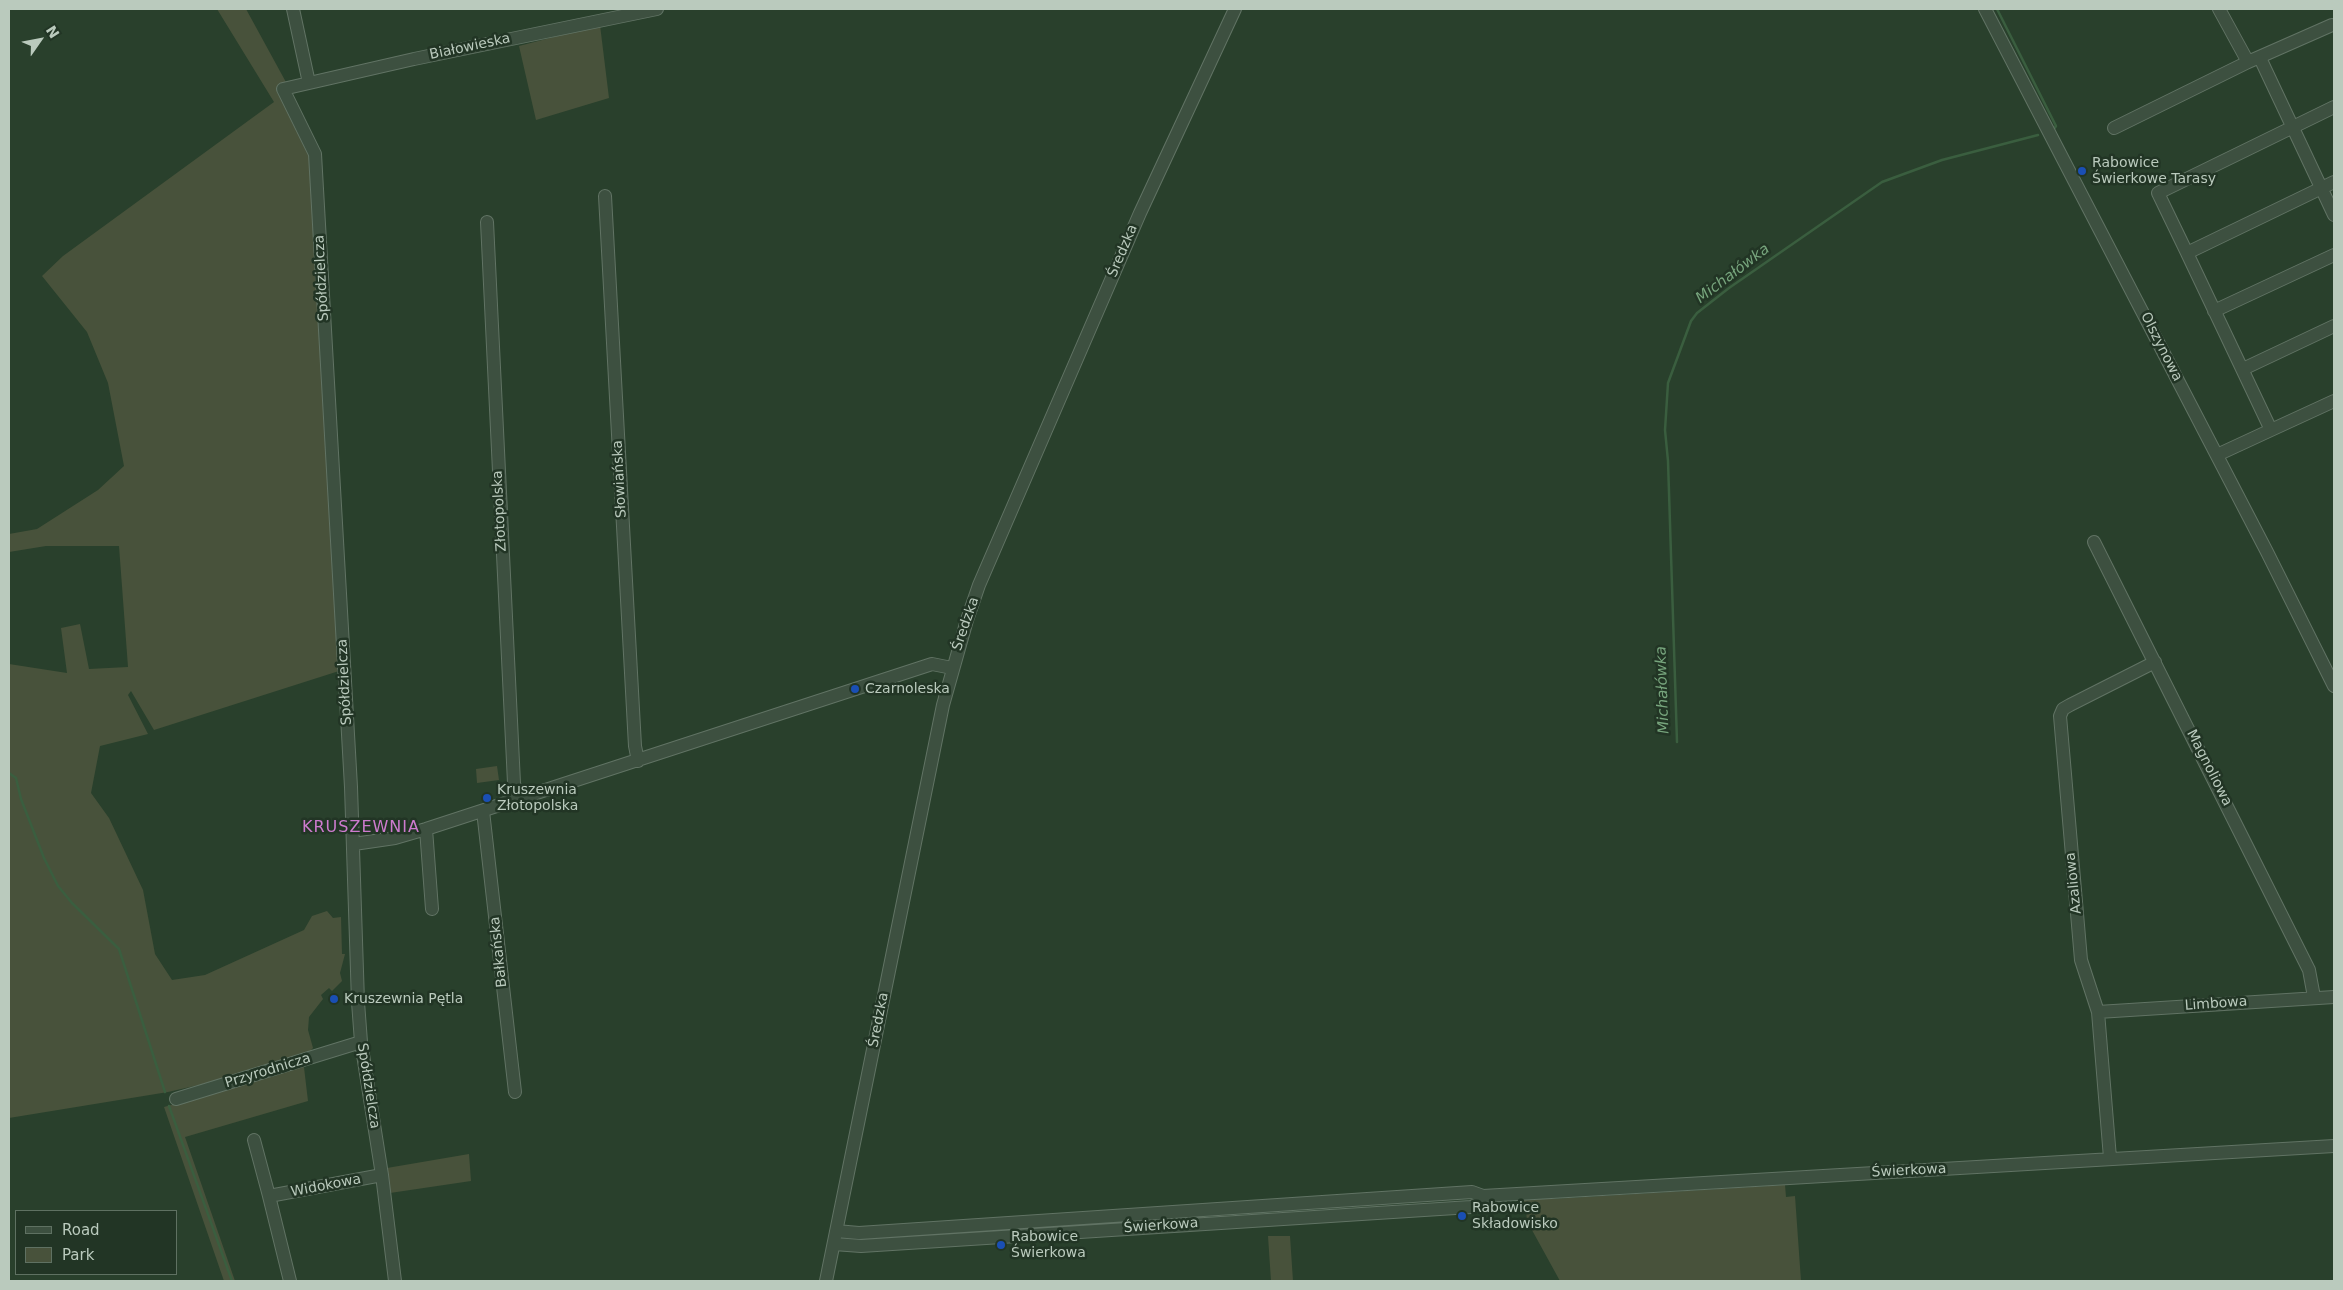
<!DOCTYPE html>
<meta charset="utf-8">
<style>
body{margin:0}
#map{position:relative;width:2343px;height:1290px;overflow:hidden;background:#29402c;font-family:"DejaVu Sans",sans-serif}
canvas{display:block}
.frame{position:absolute;inset:0;border:10px solid #bacabd;pointer-events:none}
.legend{position:absolute;left:15px;top:1210px;width:162px;height:65px;box-sizing:border-box;background:#223525;border:1px solid #5f7162;margin:0;padding:6px 9px;list-style:none;font-size:15px;color:#bacabd}
.legend li{display:flex;align-items:center;gap:10px;height:25px}
.legend b{width:25px;border:1px solid #5f7162}
.north{position:absolute;left:15px;top:15px;width:50px;height:50px;-webkit-text-stroke:4px #223525;paint-order:stroke;rotate:57deg;font-size:14px;font-weight:700;line-height:20px;text-align:center;color:#bacabd}
.north::after{content:'';display:block;margin:auto;width:18px;height:22px;background:#bacabd;clip-path:polygon(50% 0,100% 100%,50% 72%,0 100%)}
</style>
<div id="map">
<canvas width="2343" height="1290"></canvas>
<div class="frame"></div>
<ul class="legend">
<li><b style="height:6px;background:#3d5040"></b>Road</li>
<li><b style="height:14px;background:#48523b"></b>Park</li>
</ul>
<div class="north">N</div>
</div>
<script>
const ctx = document.querySelector('canvas').getContext('2d');
ctx.lineJoin = 'round';
function fillPath(path, color) {
  ctx.fillStyle = color;
  ctx.fill(path, 'evenodd');
}
function shape(rows) {
  const path = new Path2D();
  for (const r of rows) {
    path.moveTo(r[0], r[1]);
    for (let i = 2; i < r.length; i += 2) path.lineTo(r[i], r[i + 1]);
  }
  return path;
}
function stroke(path, color, width, dash) {
  ctx.strokeStyle = color;
  ctx.lineWidth = width;
  ctx.lineCap = dash ? 'butt' : 'round';
  ctx.setLineDash(dash || []);
  ctx.stroke(path);
}
function drawText(font, color, halo, rows, align = 'center') {
  ctx.font = font + ' "DejaVu Sans",sans-serif';
  ctx.lineWidth = 5;
  ctx.setLineDash([]);
  ctx.textBaseline = 'middle';
  ctx.strokeStyle = halo;
  ctx.fillStyle = color;
  for (const [text, x, y, turn = 0] of rows) {
    ctx.save();
    ctx.translate(x, y);
    ctx.rotate((+turn || 0) * Math.PI / 180);
    ctx.textAlign = isNaN(turn) ? turn : align;
    if (halo) ctx.strokeText(text, 0, 0);
    ctx.fillText(text, 0, 0);
    ctx.restore();
  }
}
const green = shape([
 [217,9,246,9,287,84,278,86,310,150,339,671,154,730,131,691,128,695,148,734,100,746,91,793,109,818,143,890,155,954,172,980,205,975,304,930,312,916,327,911,333,918,341,917,342,954,345,954,340,973,342,981,332,991,329,988,321,995,323,999,309,1017,308,1030,313,1048,303,1059,308,1101,185,1137,235,1281,224,1281,164,1107,206,1095,278,1067,168,1092,9,1118,9,664,67,673,61,628,80,624,89,669,128,667,119,546,46,546,9,552,9,534,37,529,98,490,124,466,108,383,87,332,42,276,63,256,274,102],
 [600,25,609,98,536,120,519,46],
 [497,766,499,780,477,783,476,769],
 [469,1154,471,1181,390,1193,387,1168],
 [1785,1185,1786,1197,1795,1196,1801,1281,1560,1281,1527,1221,1526,1210,1518,1199,1552,1199],
 [1268,1236,1290,1236,1293,1281,1271,1281]
]);
const stream = shape([
 [1997,9,2056,126,2054,129],
 [1677,742,1668,461,1665,430,1668,383,1691,321,1697,313,1729,288,1882,182,1942,160,2038,135],
 [9,773,16,778,21,799,44,858,58,886,72,903,119,949,165,1092],
 [169,1106,232,1281]
]);
const minor = shape([
 [293,9,309,83],
 [1985,9,2267,552,2334,686],
 [2219,9,2248,62],
 [2260,58,2334,215],
 [2114,128,2248,62,2332,25],
 [605,196,635,746,638,761],
 [487,222,514,783,517,800],
 [2187,253,2158,193,2334,107],
 [2214,311,2334,255],
 [2243,369,2334,326],
 [2271,430,2334,401],
 [2217,455,2271,430,2187,253,2334,182],
 [2094,542,2309,970,2314,997],
 [483,811,515,1092],
 [426,829,432,909],
 [354,844,395,838,426,829,932,664,952,668],
 [2098,1012,2334,997],
 [176,1099,361,1042],
 [254,1140,269,1196],
 [2110,1158,2098,1012,2081,960,2060,716,2063,709,2070,705,2155,662],
 [836,1231,859,1233,1472,1192,1483,1196,2334,1146],
 [834,1244,861,1246,1471,1207,1478,1205,1483,1196],
 [290,1281,269,1196,382,1175],
 [395,1281,382,1175,361,1042,358,1002,351,787,315,154,283,89,414,59,657,9],
 [826,1281,943,705,967,620,979,585,1140,213,1235,9]
]);
const markers = [
 [2082,171,5,"#1a4fb4"],
 [855,689,5,"#1a4fb4"],
 [487,798,5,"#1a4fb4"],
 [334,999,5,"#1a4fb4"],
 [1462,1216,5,"#1a4fb4"],
 [1001,1245,5,"#1a4fb4"]
];
const streetNames = [
 ["Białowieska",470,47,-12],
 ["Średzka",1123,251,-67],
 ["Spółdzielcza",322,278,-93],
 ["Olszynowa",2161,347,63],
 ["Słowiańska",620,479,-93],
 ["Złotopolska",500,511,-93],
 ["Średzka",966,624,-71],
 ["Spółdzielcza",345,682,-93],
 ["Magnoliowa",2209,768,63],
 ["Azaliowa",2074,883,-96],
 ["Bałkańska",499,952,-96],
 ["Limbowa",2216,1004,-4],
 ["Średzka",879,1020,-79],
 ["Przyrodnicza",268,1071,-17],
 ["Spółdzielcza",368,1086,81],
 ["Świerkowa",1909,1171,-3],
 ["Widokowa",326,1186,-11],
 ["Świerkowa",1161,1226,-4]
];
const poiNames = [
 ["Rabowice",2092,163],
 ["Świerkowe Tarasy",2092,179],
 ["Czarnoleska",865,689],
 ["Kruszewnia",497,790],
 ["Złotopolska",497,806],
 ["Kruszewnia Pętla",344,999],
 ["Rabowice",1472,1208],
 ["Składowisko",1472,1224],
 ["Rabowice",1011,1237],
 ["Świerkowa",1011,1253]
];
const waterNames = [
 ["Michałówka",1733,274,-37],
 ["Michałówka",1663,690,-92]
];
const quarterNames = [
 ["KRUSZEWNIA",361,828]
];
fillPath(green, '#48523b');
stroke(stream, '#3a5e3f', 2.5);
stroke(minor, '#617364', 14);
stroke(minor, '#3d5040', 12);
for (const [x, y, r, color] of markers) {
  const dot = new Path2D();
  dot.arc(x, y, r, 0, 2 * Math.PI);
  ctx.fillStyle = color;
  ctx.fill(dot);
  stroke(dot, '#223525', 2);
}
drawText('14px', '#bacabd', '#223525', streetNames);
drawText('14px', '#bacabd', '#223525', poiNames, 'left');
drawText('italic 15px', '#77a57d', '#223525', waterNames);
ctx.letterSpacing = '1px';
drawText('16px', '#cd7bce', '#223525', quarterNames);
ctx.letterSpacing = '0px';
</script>
